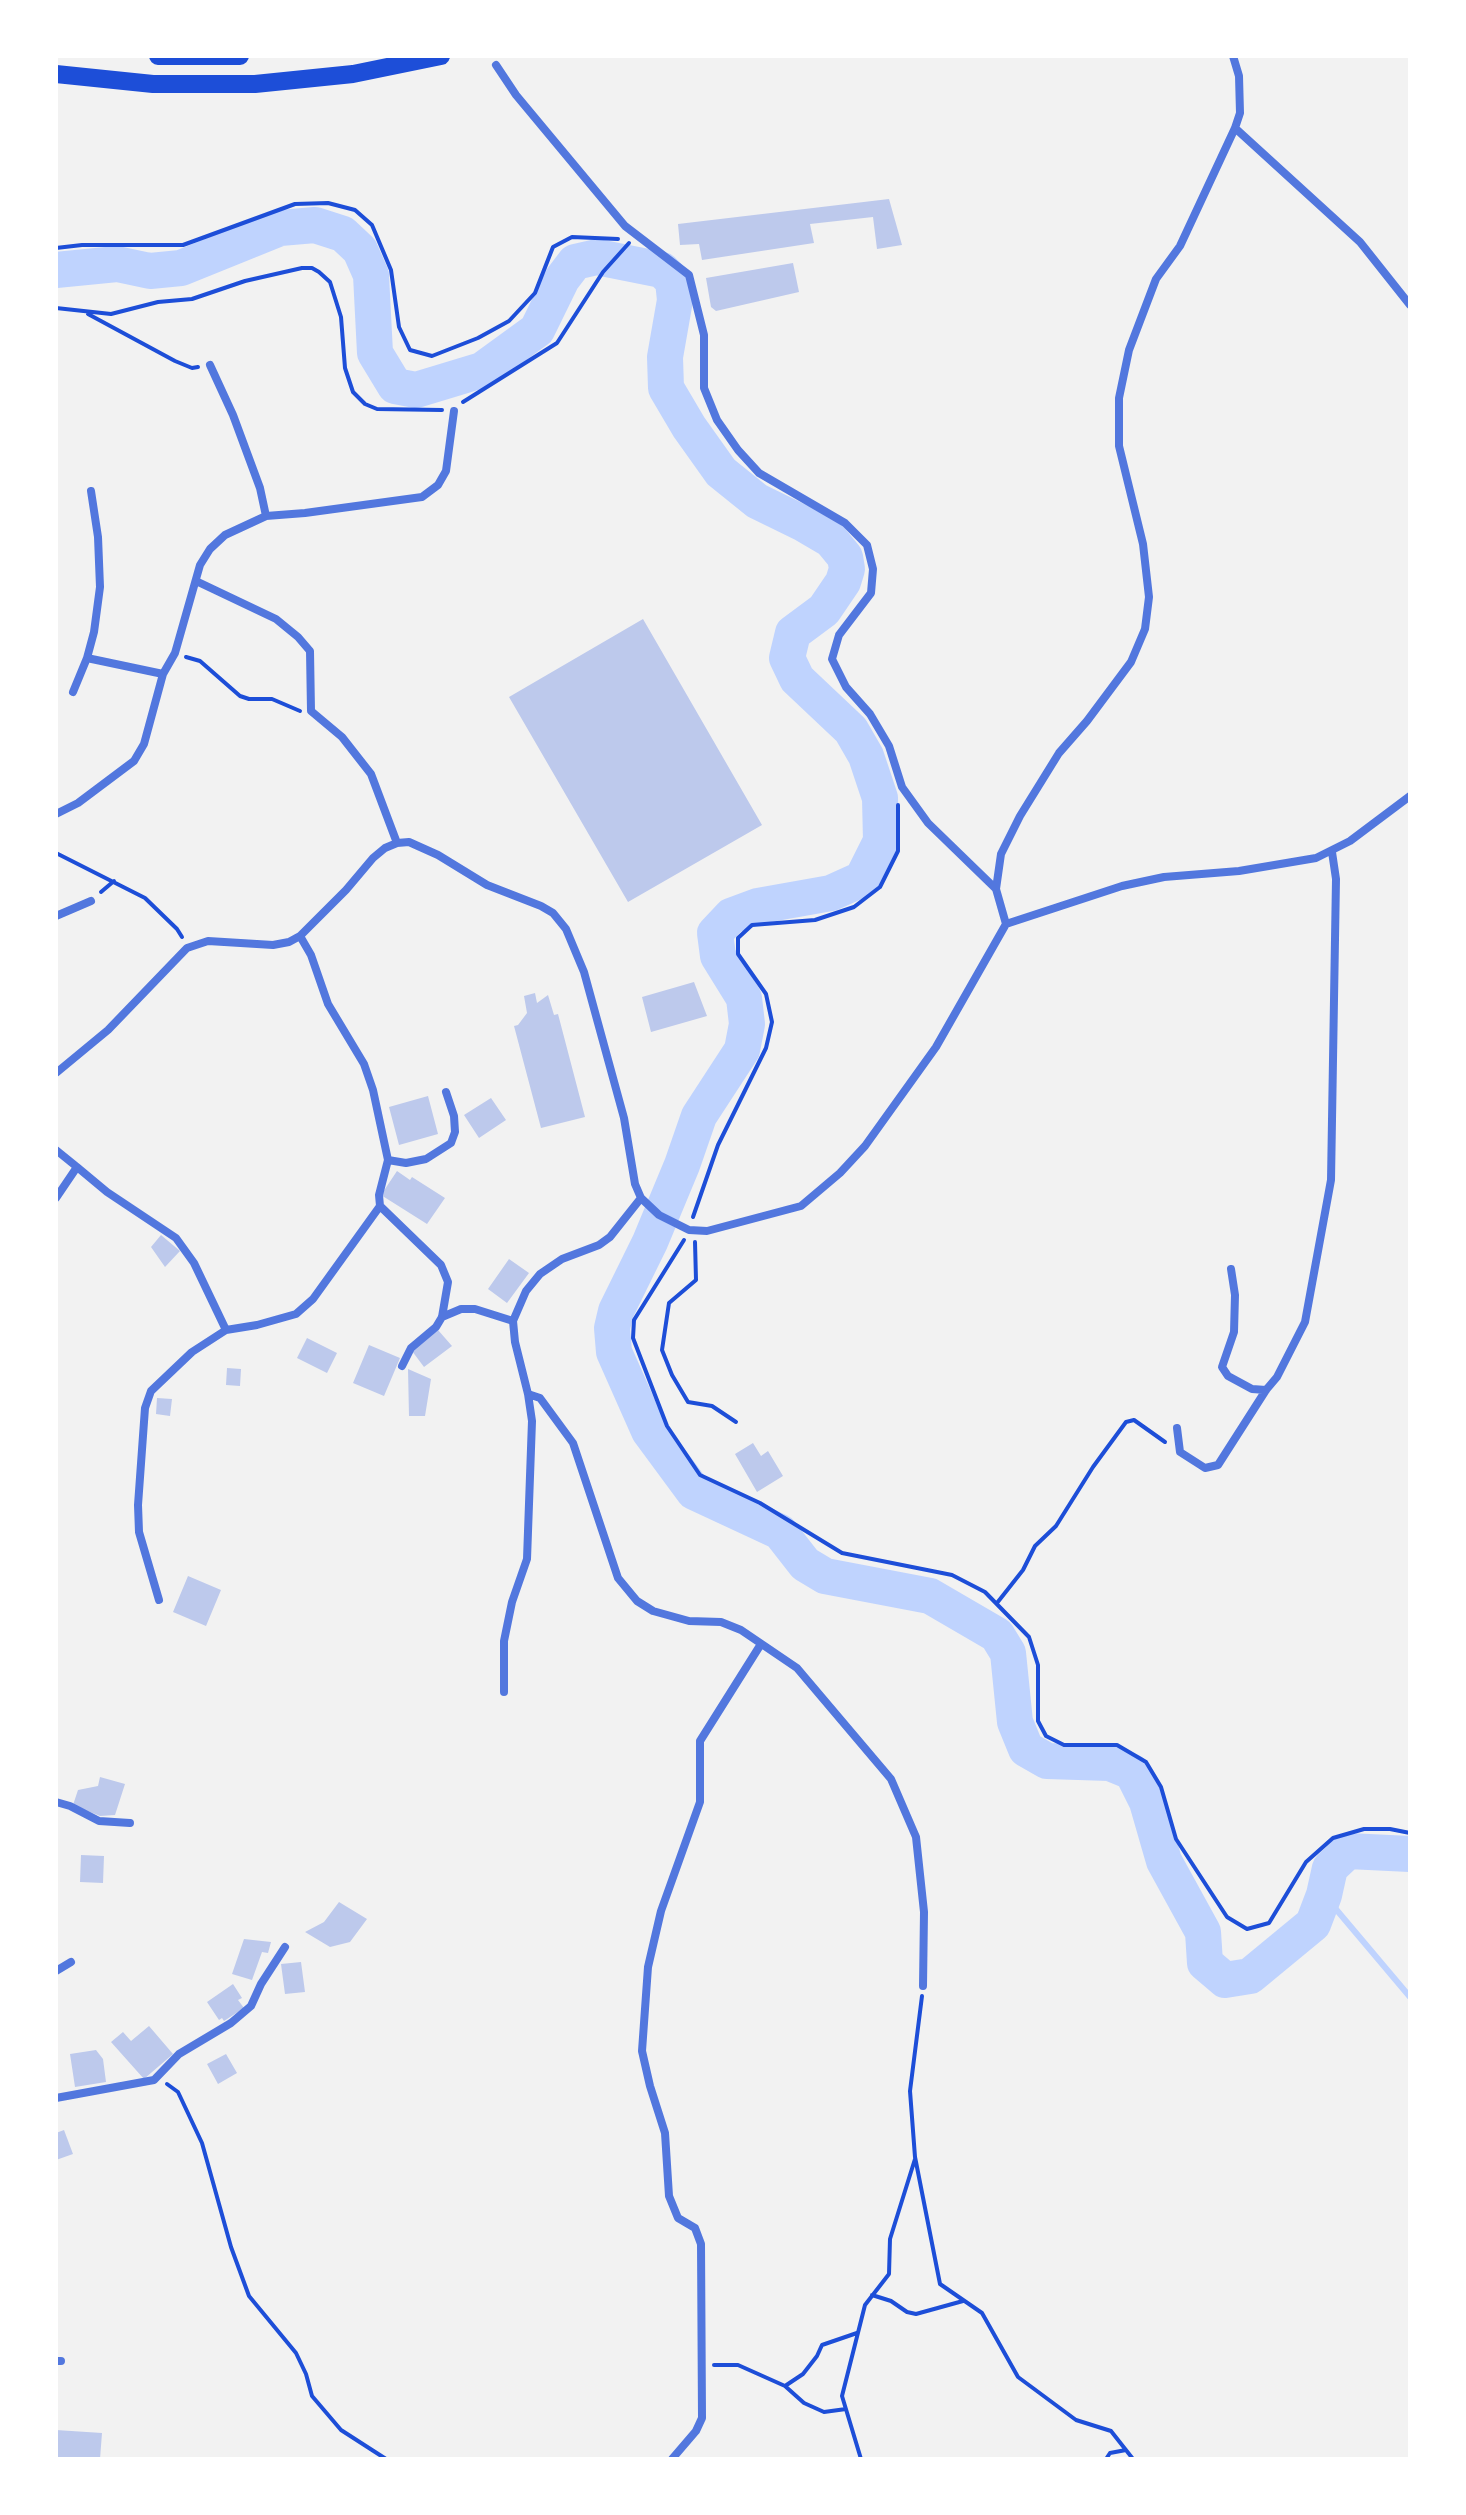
<!DOCTYPE html>
<style>
body{margin:0}
#map{position:relative;width:1466px;height:2515px;overflow:hidden;background:#f2f2f2;font-family:Arial,sans-serif}
canvas{display:block}
.frame{position:absolute;inset:0;border:58px solid #fff;pointer-events:none}
</style>
<div id="map">
<canvas width="1466" height="2515"></canvas>
<div class="frame"></div>
</div>
<script>
const ctx = document.querySelector('canvas').getContext('2d');
ctx.lineJoin = 'round';
function shape(rows) {
  const path = new Path2D();
  for (const r of rows) {
    path.moveTo(r[0], r[1]);
    for (let i = 2; i < r.length; i += 2) path.lineTo(r[i], r[i + 1]);
  }
  return path;
}
function stroke(path, color, width, dash) {
  ctx.strokeStyle = color;
  ctx.lineWidth = width;
  ctx.lineCap = dash ? 'butt' : 'round';
  ctx.setLineDash(dash || []);
  ctx.stroke(path);
}
function fillPath(path, color) {
  ctx.fillStyle = color;
  ctx.fill(path, 'evenodd');
}
const stream = shape([
 [1324,1895,1410,1997]
]);
const river = shape([
 [56,270,117,264,150,271,181,268,280,228,315,225,343,234,360,250,371,275,375,353,395,386,416,390,482,370,537,330,562,279,575,262,597,257,662,270,673,281,675,300,665,357,666,388,689,427,721,472,757,501,802,523,831,540,845,557,847,569,843,582,824,610,793,633,787,658,797,679,851,730,866,756,880,798,881,841,862,879,831,893,758,906,731,916,715,933,718,956,744,998,747,1024,742,1050,699,1116,682,1165,650,1242,616,1311,612,1328,614,1352,649,1431,694,1492,780,1532,805,1564,825,1576,930,1596,997,1635,1008,1653,1015,1722,1026,1749,1047,1761,1110,1763,1132,1772,1147,1802,1164,1861,1203,1932,1205,1963,1225,1980,1250,1976,1313,1924,1324,1895,1330,1868,1348,1851,1410,1854]
]);
const building = shape([
 [889,199,902,245,877,249,873,217,810,224,814,243,702,260,699,244,680,245,678,224],
 [793,263,799,292,716,311,711,307,706,278],
 [643,619,762,825,628,902,509,697],
 [694,982,707,1016,651,1032,642,997],
 [535,993,537,1003,548,995,554,1015,558,1014,585,1117,541,1128,514,1026,518,1025,527,1013,524,996],
 [428,1096,438,1134,399,1145,389,1107],
 [491,1098,506,1120,479,1138,464,1115],
 [397,1171,410,1180,412,1177,445,1198,427,1224,381,1195],
 [161,1235,180,1251,165,1267,151,1247],
 [509,1259,529,1273,507,1303,488,1289],
 [438,1330,452,1346,424,1367,412,1351],
 [307,1338,337,1353,327,1373,297,1358],
 [369,1345,400,1358,384,1396,353,1383],
 [227,1368,241,1369,240,1386,226,1385],
 [408,1369,431,1379,425,1416,409,1416],
 [157,1398,172,1399,170,1416,156,1414],
 [753,1443,761,1456,768,1451,783,1476,757,1492,735,1454],
 [188,1576,221,1590,206,1626,173,1612],
 [100,1777,125,1784,115,1815,100,1816,73,1805,78,1790,98,1786],
 [81,1855,104,1856,103,1883,80,1882],
 [339,1902,367,1919,350,1942,330,1947,305,1932,324,1922],
 [244,1939,271,1942,268,1953,262,1952,252,1980,232,1974],
 [301,1962,305,1992,285,1994,281,1964],
 [233,1984,242,1998,238,2000,244,2008,224,2021,222,2018,219,2020,207,2002],
 [149,2026,173,2054,144,2079,111,2042,123,2032,131,2041],
 [96,2050,103,2059,106,2082,75,2087,70,2054],
 [226,2054,237,2073,218,2084,207,2064],
 [64,2130,73,2154,56,2160,56,2133],
 [56,2430,102,2433,100,2459,56,2459]
]);
const path = shape([
 [56,248,82,245,183,245,295,204,328,203,355,210,372,225,391,270,399,327,410,350,432,356,478,338,509,321,535,293,553,247,572,237,618,239],
 [56,308,111,314,158,302,192,299,245,281,302,268,312,268,319,272,330,282,341,317,345,368,353,392,365,404,377,409,442,410],
 [88,314,175,361,192,368,198,367],
 [463,402,557,343,603,272,629,243],
 [186,657,200,661,240,696,249,699,272,699,300,711],
 [56,853,145,898,177,929,182,937],
 [101,892,114,881],
 [693,1217,718,1145,766,1048,772,1022,766,994,738,954,738,938,752,925,815,920,854,907,880,887,898,851,898,805],
 [684,1240,634,1320,633,1338,667,1426,700,1475,760,1503,842,1553,952,1575,985,1592,1029,1637,1038,1665,1038,1721,1046,1736,1064,1745,1117,1745,1146,1762,1161,1787,1176,1839,1227,1917,1247,1929,1269,1923,1306,1862,1333,1838,1364,1829,1390,1829,1410,1833],
 [695,1242,696,1280,669,1303,662,1350,672,1375,688,1402,712,1406,736,1422],
 [997,1603,1023,1570,1035,1546,1056,1526,1093,1467,1126,1422,1134,1420,1165,1442],
 [922,1996,910,2091,915,2157,940,2284,982,2313,1018,2377,1076,2420,1111,2431,1133,2459],
 [167,2084,178,2092,202,2143,231,2247,249,2296,296,2353,306,2374,312,2396,341,2430,386,2459],
 [872,2295,891,2301,907,2312,916,2314,963,2301],
 [714,2365,738,2365,785,2386,804,2403,824,2412,846,2409],
 [785,2386,803,2374,817,2356,822,2345,857,2333],
 [861,2459,842,2396,865,2305,889,2274,890,2239,915,2159],
 [1106,2459,1110,2453,1126,2450]
]);
const minor = shape([
 [496,65,516,95,625,226,689,275,704,335,704,388,717,420,738,450,759,473,845,523,867,545,873,569,871,593,839,635,832,659,846,687,870,714,889,746,902,787,928,823,996,889,1006,924],
 [1235,128,1360,242,1410,305],
 [210,365,233,415,260,488,266,516],
 [196,581,276,619,298,637,310,651,311,711,342,737,371,774,397,843],
 [87,658,163,674],
 [73,692,87,658,94,632,100,587,98,537,91,491],
 [56,814,78,803,134,761,144,744,163,674,175,653,200,565,210,549,225,535,266,516,305,513,422,497,438,485,446,471,454,411],
 [996,889,1001,854,1020,816,1059,753,1087,721,1131,662,1145,629,1149,597,1143,544,1119,446,1119,398,1129,350,1156,279,1180,246,1235,128,1240,113,1239,76,1233,56],
 [56,916,91,901],
 [56,1073,108,1030,187,948,208,941,273,945,289,942,300,936,346,890,373,858,385,848,397,843,409,842,438,855,487,885,541,906,553,913,566,929,584,972,624,1118,635,1184,641,1198,659,1215,689,1230,707,1231,801,1206,840,1173,865,1146,936,1047,1006,924,1122,886,1164,877,1239,871,1316,858,1350,841,1410,796],
 [56,1150,77,1167,56,1198],
 [388,1160,406,1163,426,1159,451,1143,455,1132,454,1116,446,1092],
 [77,1167,107,1192,176,1238,194,1263,226,1330],
 [641,1198,610,1237,599,1245,562,1259,540,1274,526,1291,513,1321,515,1342,528,1394,540,1398,573,1443,618,1578,637,1601,653,1611,689,1621,721,1622,741,1630,797,1668,891,1779,916,1837,924,1912,923,1986],
 [380,1206,441,1265,448,1282,442,1317,436,1327,411,1348,402,1366],
 [1231,1269,1235,1295,1234,1332,1222,1367,1228,1376,1252,1389,1266,1390],
 [442,1317,461,1309,475,1309,513,1321],
 [1177,1428,1180,1452,1205,1468,1218,1465,1266,1390,1277,1377,1305,1322,1331,1180,1336,879,1332,852],
 [159,1600,139,1532,138,1505,145,1408,151,1391,192,1352,226,1330,257,1325,296,1314,313,1299,380,1206,379,1195,388,1160,373,1090,364,1064,328,1004,311,955,300,936],
 [504,1692,504,1641,512,1602,527,1559,532,1421,528,1394],
 [56,1802,70,1806,99,1821,130,1823],
 [56,1971,71,1962],
 [56,2098,154,2080,179,2054,231,2023,251,2006,261,1984,285,1947],
 [56,2361,61,2361],
 [672,2459,696,2431,702,2418,701,2244,695,2228,678,2218,669,2196,665,2133,650,2086,642,2051,648,1967,661,1911,700,1802,700,1741,761,1644]
]);
const primary = shape([
 [158,56,240,56],
 [56,74,153,84,255,84,353,74,441,56]
]);
stroke(stream, '#bfd3fe', 6);
stroke(river, '#bfd3fe', 36);
fillPath(building, '#bdc9ec');
stroke(path, '#1d4ed8', 4);
stroke(minor, '#5277de', 8);
stroke(primary, '#1d4ed8', 18);
</script>
